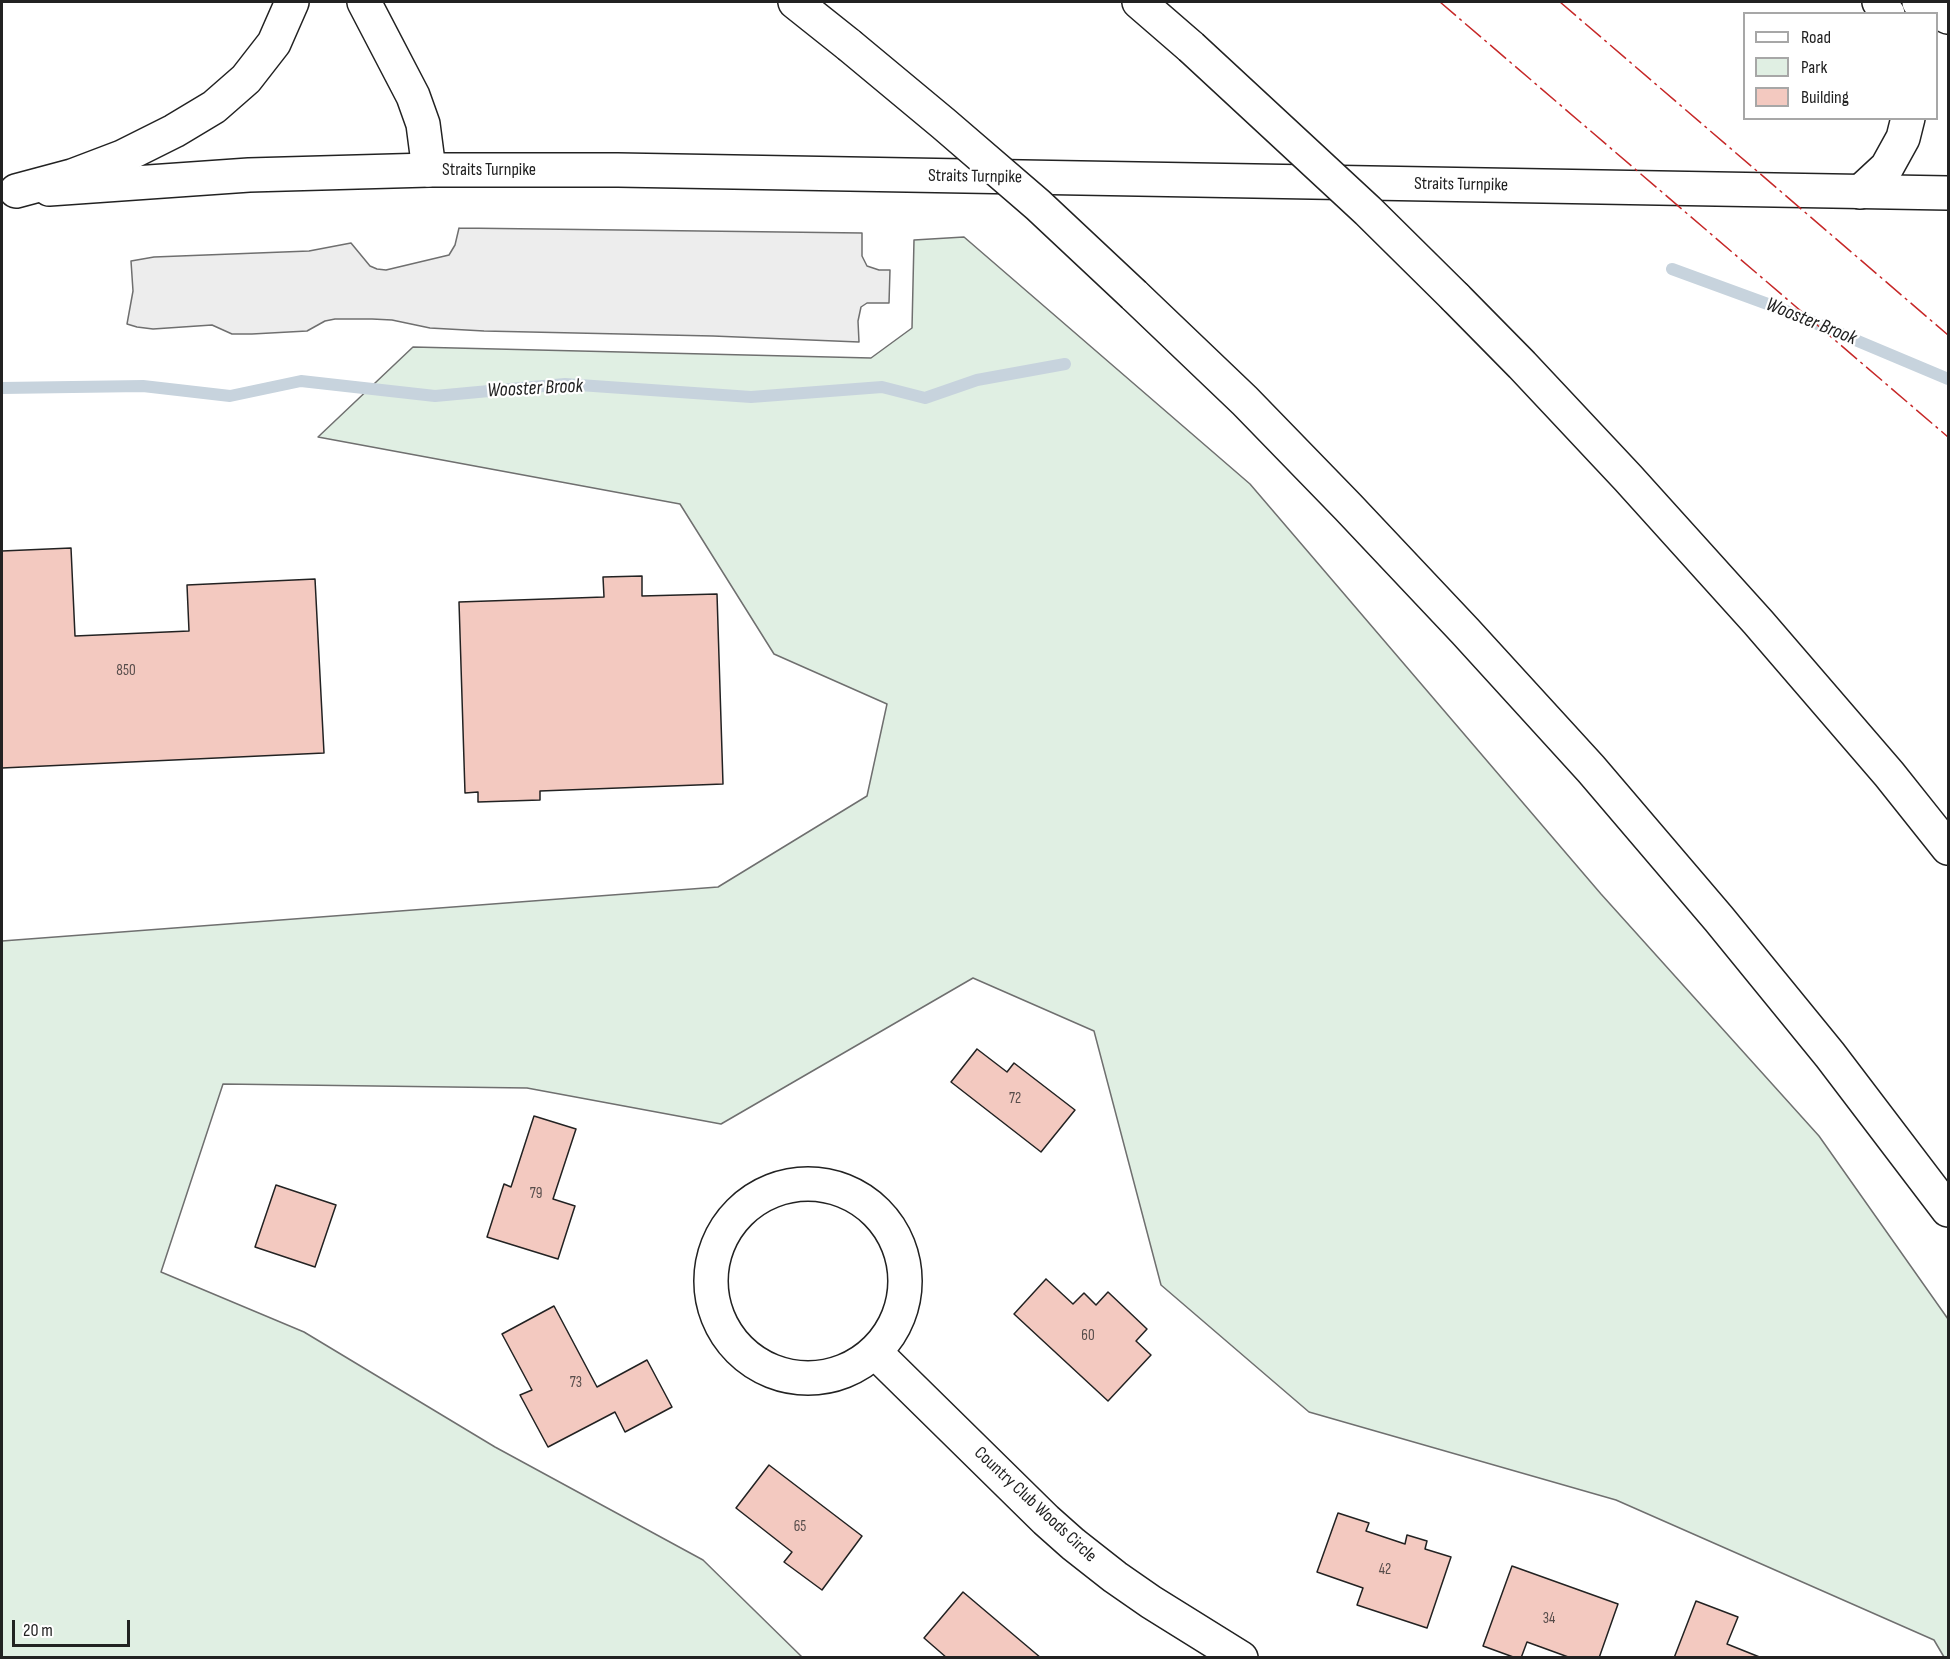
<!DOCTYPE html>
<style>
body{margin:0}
#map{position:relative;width:1950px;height:1659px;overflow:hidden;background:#fff;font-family:"Sofia Sans Condensed",sans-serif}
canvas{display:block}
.frame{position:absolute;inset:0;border:3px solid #222;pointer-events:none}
.legend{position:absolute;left:1743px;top:12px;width:195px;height:108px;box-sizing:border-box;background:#fff;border:2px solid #a7a7a7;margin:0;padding:8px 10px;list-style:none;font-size:18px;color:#222}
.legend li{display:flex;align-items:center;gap:12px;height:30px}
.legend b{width:30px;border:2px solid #a7a7a7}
.scale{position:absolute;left:12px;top:1620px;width:118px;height:27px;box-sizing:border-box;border:3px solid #222;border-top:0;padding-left:8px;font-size:18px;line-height:21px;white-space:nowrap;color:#222;-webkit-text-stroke:4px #fff;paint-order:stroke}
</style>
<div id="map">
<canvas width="1950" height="1659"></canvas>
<div class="frame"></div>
<ul class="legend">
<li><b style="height:8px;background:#fff"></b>Road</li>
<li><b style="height:16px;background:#e0efe3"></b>Park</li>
<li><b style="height:16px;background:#f3c9c0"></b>Building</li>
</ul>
<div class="scale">20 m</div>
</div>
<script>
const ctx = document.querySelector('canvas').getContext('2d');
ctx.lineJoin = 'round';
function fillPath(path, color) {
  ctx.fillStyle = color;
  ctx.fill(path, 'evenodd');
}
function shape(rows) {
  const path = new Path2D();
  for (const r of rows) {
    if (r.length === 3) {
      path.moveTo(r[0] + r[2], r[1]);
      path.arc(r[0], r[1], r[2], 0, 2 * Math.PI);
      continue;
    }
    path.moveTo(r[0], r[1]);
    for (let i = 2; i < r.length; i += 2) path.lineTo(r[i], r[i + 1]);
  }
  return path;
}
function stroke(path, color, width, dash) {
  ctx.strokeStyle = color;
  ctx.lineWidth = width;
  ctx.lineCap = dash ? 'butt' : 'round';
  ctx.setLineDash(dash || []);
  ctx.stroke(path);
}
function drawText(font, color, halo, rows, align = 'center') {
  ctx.font = font + ' "Sofia Sans Condensed",sans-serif';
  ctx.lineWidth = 4.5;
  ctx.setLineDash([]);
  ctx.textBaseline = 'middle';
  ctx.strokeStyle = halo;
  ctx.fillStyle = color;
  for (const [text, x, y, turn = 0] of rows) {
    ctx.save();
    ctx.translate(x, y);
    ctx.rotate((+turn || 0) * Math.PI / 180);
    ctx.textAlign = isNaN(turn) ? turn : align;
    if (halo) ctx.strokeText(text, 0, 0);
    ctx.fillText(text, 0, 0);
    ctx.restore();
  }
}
const green = shape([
 [964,237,1250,484,1601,894,1819,1136,1948,1319,1948,1657,1944,1657,1934,1640,1616,1500,1309,1412,1161,1285,1094,1031,973,978,721,1124,527,1088,223,1084,161,1272,304,1332,495,1447,703,1560,802,1657,2,1657,2,941,718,887,867,796,887,704,774,654,680,504,318,437,413,347,871,358,912,328,914,240,964,237]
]);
const parking = shape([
 [459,228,862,233,862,256,867,266,879,270,890,270,889,303,867,303,861,307,858,321,859,342,713,336,484,331,430,328,392,320,372,319,335,319,325,321,307,331,252,334,232,334,212,325,153,329,137,327,127,324,133,291,131,261,154,257,309,251,351,243,370,266,377,269,386,270,449,255,455,245,459,228]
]);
const stream = shape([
 [1672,269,1784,310,1948,379],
 [2,388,143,386,230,396,301,381,435,396,565,384,751,397,882,387,925,398,977,380,1065,364]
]);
const building = shape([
 [71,548,75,636,189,631,187,585,315,579,324,753,2,768,2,551,71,548],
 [642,576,642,596,717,594,723,784,540,791,540,800,478,802,478,792,465,793,459,602,604,597,603,577,642,576],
 [977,1049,1007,1072,1014,1063,1075,1110,1041,1152,951,1082,977,1049],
 [534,1116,576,1129,553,1199,575,1206,558,1259,487,1237,504,1184,511,1187,534,1116],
 [276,1185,336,1205,315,1267,255,1247,276,1185],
 [1046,1279,1073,1304,1084,1293,1096,1305,1108,1292,1147,1329,1136,1341,1151,1355,1108,1401,1014,1314,1046,1279],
 [554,1306,597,1387,647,1360,672,1407,625,1432,615,1412,548,1447,520,1395,532,1390,502,1334,554,1306],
 [769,1465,862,1536,822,1590,784,1562,792,1552,736,1508,769,1465],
 [1338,1513,1369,1523,1366,1531,1405,1544,1407,1535,1427,1541,1425,1549,1451,1557,1427,1628,1357,1605,1363,1588,1317,1572,1338,1513],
 [1512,1566,1618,1604,1599,1658,1571,1658,1527,1642,1521,1658,1516,1658,1483,1646,1512,1566],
 [963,1592,1041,1658,947,1658,924,1638,963,1592],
 [1696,1601,1738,1617,1727,1644,1762,1658,1674,1658,1696,1601]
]);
const minor = shape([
 [808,1281,97],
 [875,1352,1046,1520,1073,1544,1115,1577,1151,1602,1241,1658]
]);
const primary = shape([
 [49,189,249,175,429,170,618,170,1948,193]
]);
const motorway = shape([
 [364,2,413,96,423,124,429,170],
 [795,2,849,45],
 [1139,2,1191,47],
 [1879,2,1888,14],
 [1919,2,1948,17],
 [16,191,72,176,122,157,174,131,214,107,246,79,274,43,292,2],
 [1860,192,1887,167,1903,138,1908,118],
 [1134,295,1245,401,1348,507,1465,631,1591,769,1719,919,1830,1055,1948,1210],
 [1455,297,1522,365,1628,478,1758,622,1889,774,1948,848]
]);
const motorwayBridge = shape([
 [849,45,944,124,1038,205,1134,295],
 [1191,47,1368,211,1455,297]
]);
const power = shape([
 [1440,2,1948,437],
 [1560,2,1948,335]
]);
const numberNames = [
 ["850",126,671],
 ["72",1015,1099],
 ["79",536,1194],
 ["60",1088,1336],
 ["73",576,1383],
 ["65",800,1527],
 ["42",1385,1570],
 ["34",1549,1619]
];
const streetNames = [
 ["Straits Turnpike",489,170],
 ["Straits Turnpike",975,177,1],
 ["Straits Turnpike",1461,185,1],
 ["Country Club Woods Circle",1035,1505,43]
];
const waterNames = [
 ["Wooster Brook",1811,322,22],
 ["Wooster Brook",535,389,-3]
];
fillPath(green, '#e0efe3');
stroke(green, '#6f6f6f', 1.5);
fillPath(parking, '#ededed');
stroke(parking, '#6f6f6f', 1.5);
stroke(stream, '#c7d3dd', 12);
fillPath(building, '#f3c9c0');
stroke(building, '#222', 1.5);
stroke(minor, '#222', 36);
stroke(primary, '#222', 36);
stroke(motorway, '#222', 36);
stroke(minor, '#fff', 33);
stroke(primary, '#fff', 33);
stroke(motorway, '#fff', 33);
stroke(motorwayBridge, '#222', 36, []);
stroke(motorwayBridge, '#fff', 33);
stroke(power, '#c62828', 1.5, [21, 4.5, 3, 4.5]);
drawText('15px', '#564c4a', null, numberNames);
drawText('18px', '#222', '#fff', streetNames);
drawText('italic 20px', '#222', '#fff', waterNames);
</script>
